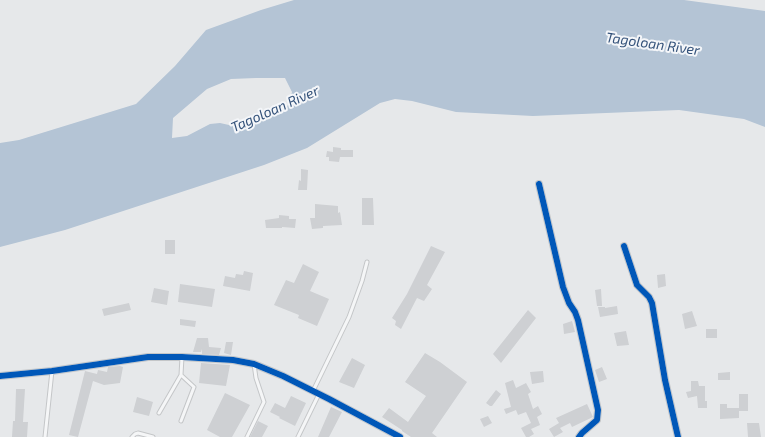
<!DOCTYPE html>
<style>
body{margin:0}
canvas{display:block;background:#e6e8ea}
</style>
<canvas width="765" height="437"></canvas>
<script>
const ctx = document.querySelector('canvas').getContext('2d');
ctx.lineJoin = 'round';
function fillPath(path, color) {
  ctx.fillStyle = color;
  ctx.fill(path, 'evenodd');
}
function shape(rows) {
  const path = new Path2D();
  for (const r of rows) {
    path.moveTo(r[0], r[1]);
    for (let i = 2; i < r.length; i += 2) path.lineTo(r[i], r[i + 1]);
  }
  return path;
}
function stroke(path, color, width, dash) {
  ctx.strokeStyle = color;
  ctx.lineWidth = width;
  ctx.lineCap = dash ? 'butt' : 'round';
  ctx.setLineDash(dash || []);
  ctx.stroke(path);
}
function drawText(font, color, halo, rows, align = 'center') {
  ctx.font = font + ' "Exo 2",sans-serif';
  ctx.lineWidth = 4;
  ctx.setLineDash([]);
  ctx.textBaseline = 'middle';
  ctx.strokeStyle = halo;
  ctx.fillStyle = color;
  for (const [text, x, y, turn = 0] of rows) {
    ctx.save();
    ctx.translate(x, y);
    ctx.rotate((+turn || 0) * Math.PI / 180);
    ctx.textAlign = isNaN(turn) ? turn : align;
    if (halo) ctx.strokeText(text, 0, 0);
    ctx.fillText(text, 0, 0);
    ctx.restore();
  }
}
const water = shape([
 [294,0,684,0,765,11,765,127,744,119,679,110,533,116,456,112,412,101,395,99,380,103,307,148,264,165,65,230,0,247,0,143,19,140,136,104,175,66,206,30,261,10],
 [256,78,285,78,292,92,289,105,243,124,229,125,220,123,210,124,187,136,172,138,173,118,207,89,231,79]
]);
const building = shape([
 [333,147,341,148,341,150,353,150,353,157,340,157,339,162,329,161,329,157,326,157,327,151,333,152],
 [301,169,308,170,307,190,298,190,299,180,301,181],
 [362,198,373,198,374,225,362,225],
 [315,204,338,206,338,213,340,212,342,225,323,226,323,228,312,229,310,218,315,218],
 [279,215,289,216,289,219,296,219,295,228,282,227,282,228,266,228,265,220,279,218],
 [165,240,175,240,175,254,165,254],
 [431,246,445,252,427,285,432,289,424,301,417,298,401,329,395,325,396,321,392,318,407,294],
 [303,264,319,272,310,291,329,299,317,326,298,318,299,315,274,305,286,280,294,283],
 [244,271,253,273,250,291,223,286,225,276,235,278,236,274,243,275],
 [665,274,666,286,658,288,657,275],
 [180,284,215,289,212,307,178,302],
 [154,288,169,291,167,305,151,302],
 [601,289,602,306,597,306,595,290],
 [129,303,131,310,104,316,102,309],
 [617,306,618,314,600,317,598,307,605,307,605,308],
 [528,310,536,318,501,363,493,354],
 [692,311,697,326,685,329,682,314],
 [180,319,196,321,195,327,180,325],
 [572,321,575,332,564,334,563,324],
 [706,329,717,329,717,338,706,338],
 [626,331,629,345,617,346,614,333],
 [197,338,208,338,209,347,221,348,219,355,202,354,202,349,201,352,193,352],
 [226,342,233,342,231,355,224,353],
 [425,353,440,362,467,382,432,433,437,437,411,437,402,431,402,430,382,417,389,408,408,422,410,419,426,396,405,382],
 [352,358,365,365,354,388,339,382],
 [201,363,230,365,226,386,199,383],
 [120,366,123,367,120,383,104,385,93,381,78,437,69,435,85,371,97,374,98,370,107,372,108,367],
 [602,367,607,379,599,382,595,370],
 [543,371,544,382,532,384,530,372],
 [730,372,730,380,718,380,718,373],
 [513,380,516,388,526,383,531,392,528,394,533,409,538,406,542,414,537,417,540,425,531,429,534,434,529,437,526,437,521,428,531,423,526,412,518,415,516,410,506,414,504,409,511,407,505,383],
 [691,381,698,381,699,386,705,386,705,401,707,401,707,408,698,408,697,396,688,398,686,392,691,391],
 [16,389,25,389,23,422,28,422,27,437,12,437,13,421,15,421],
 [496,390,501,394,492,406,490,406,486,403],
 [225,393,250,405,232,437,220,437,207,430],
 [739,394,748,394,748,411,739,411,739,418,720,419,720,404,727,404,727,408,739,408],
 [291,396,306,403,295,426,279,418,280,417,270,412,275,403,285,408],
 [137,397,153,402,149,416,133,412],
 [587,404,593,417,572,427,570,423,560,428,563,432,554,437,549,429,559,423,556,418],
 [331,407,342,412,329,437,318,437],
 [488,416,492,423,484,427,480,419],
 [258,421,268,426,262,437,250,437],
 [747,423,759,423,761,437,748,437]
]);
const service = shape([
 [313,391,349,317,362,281,367,262],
 [159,413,181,375],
 [181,421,194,387,181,375,182,357],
 [45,437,52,371],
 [132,437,135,434,138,433,153,437],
 [247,437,264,402,256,378,254,364],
 [298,437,319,394]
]);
const minor = shape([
 [539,184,563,287,569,303,575,312,578,320,598,410,597,420,582,433,579,437],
 [624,246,637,285,649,297,652,303,665,380,678,437],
 [0,376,52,371,148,357,182,357,233,360,254,364,283,376,329,399,400,437]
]);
const cycleway = shape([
 [539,184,563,287,569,303,575,312,578,320,598,410,597,420,582,433,579,437],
 [624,246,637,285,649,297,652,303,665,380,678,437],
 [0,376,52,371,148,357,182,357,233,360,254,364,283,376,329,399,400,437]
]);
const waterNames = [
 ["Tagoloan River",653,44,8],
 ["Tagoloan River",275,109,-24]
];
fillPath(water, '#b4c4d5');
fillPath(building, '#ced0d3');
stroke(service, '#c4c6c8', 5);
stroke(minor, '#c4c6c8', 8);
stroke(service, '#f5f6f7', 3);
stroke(minor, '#f5f6f7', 6);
stroke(cycleway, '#0057b8', 6);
drawText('italic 14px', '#34527a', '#f4f6f9', waterNames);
</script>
